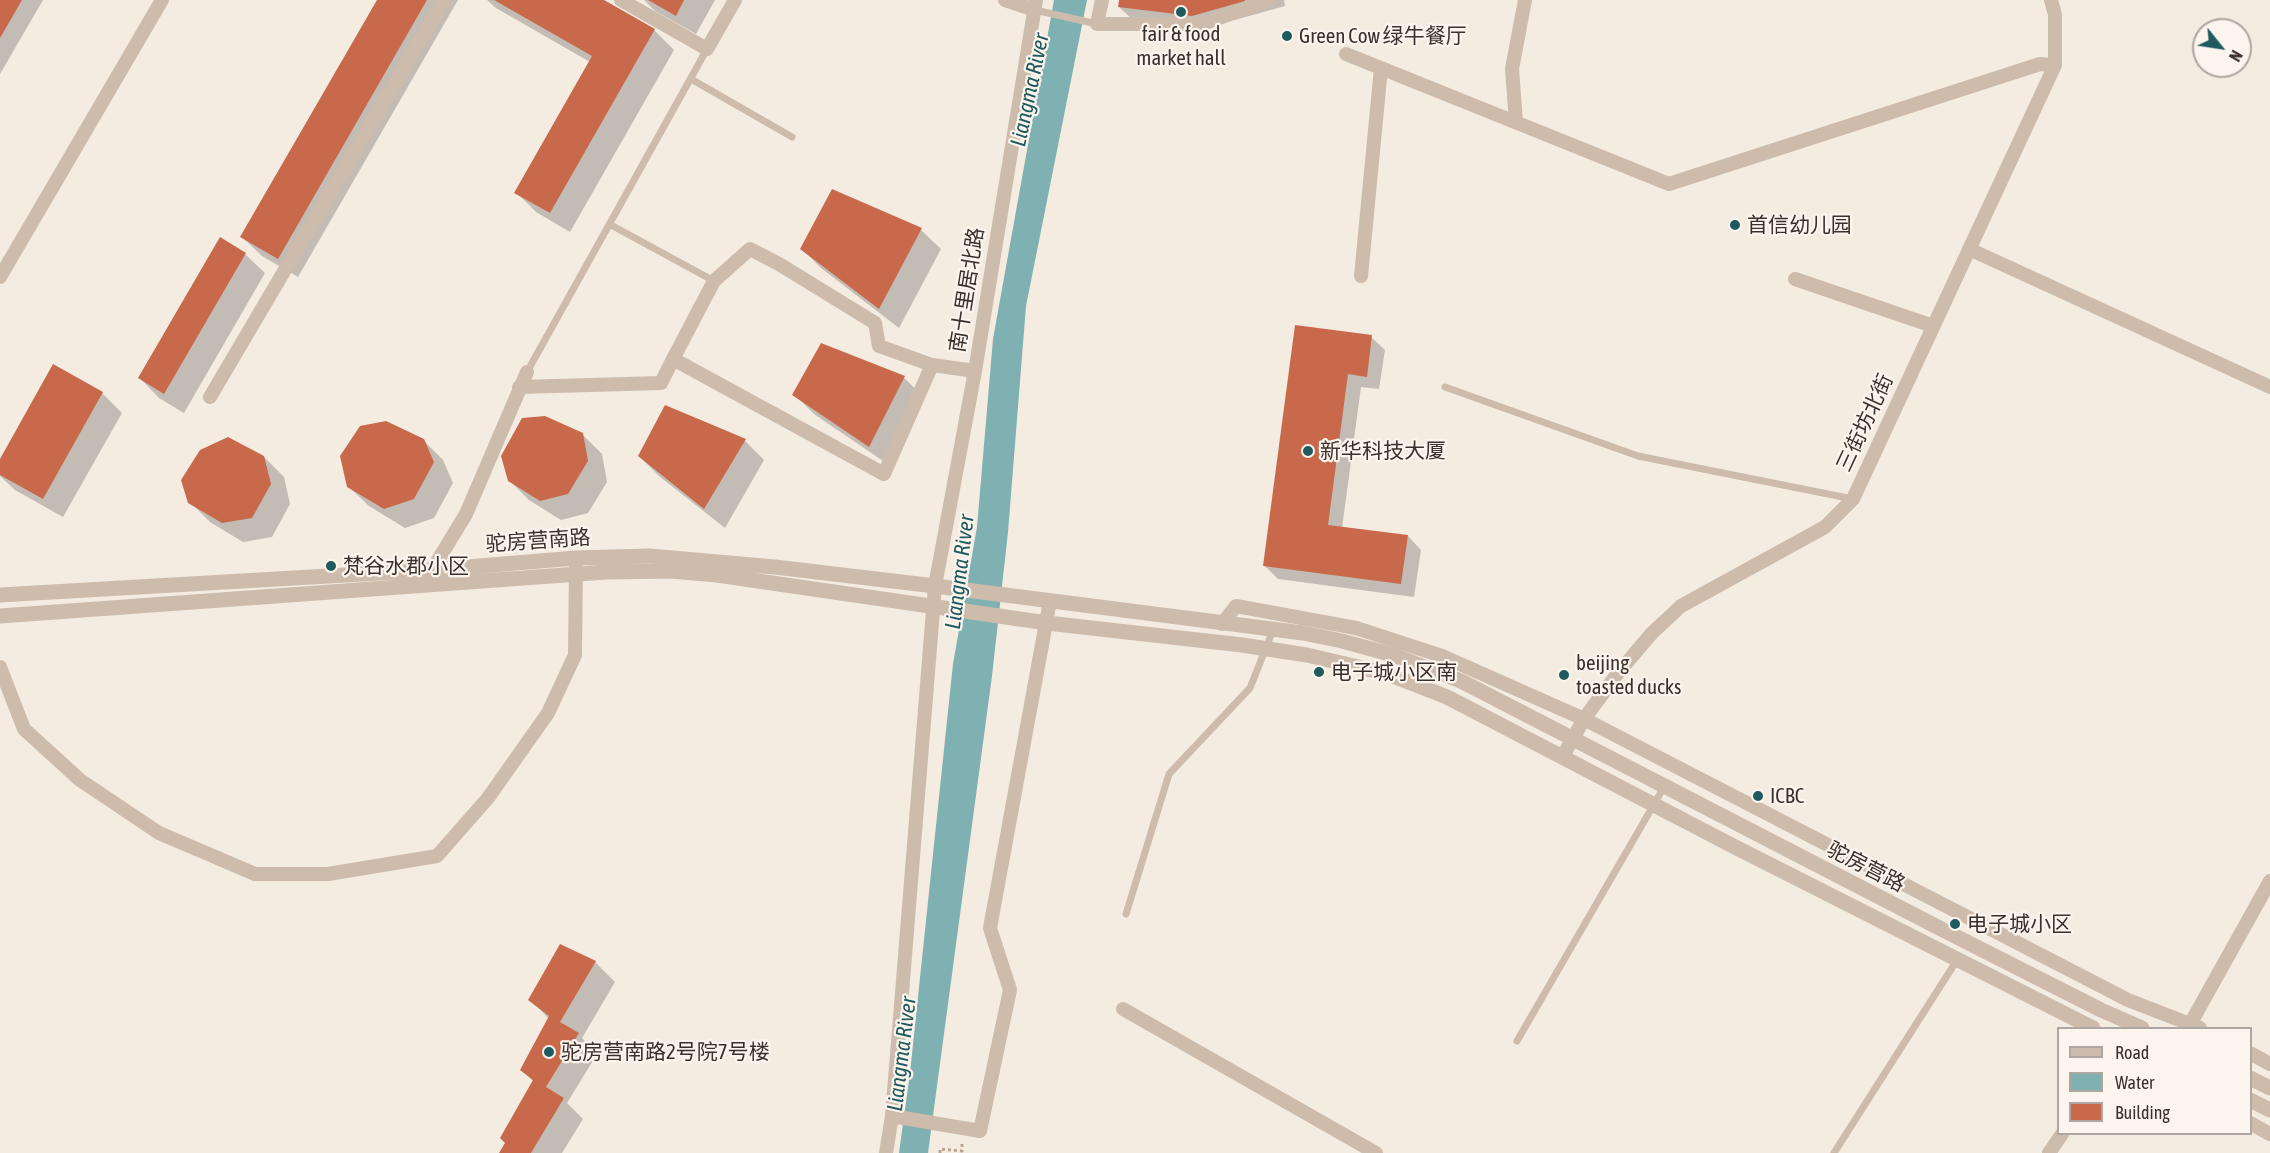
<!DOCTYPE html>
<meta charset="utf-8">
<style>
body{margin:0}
#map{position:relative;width:2270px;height:1153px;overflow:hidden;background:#f4ebe1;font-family:"Asap Condensed",sans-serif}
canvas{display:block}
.legend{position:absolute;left:2057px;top:1027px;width:195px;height:108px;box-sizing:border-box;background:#fbf5ee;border:2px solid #aea6a0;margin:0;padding:8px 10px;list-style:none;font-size:18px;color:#3b302b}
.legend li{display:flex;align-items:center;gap:12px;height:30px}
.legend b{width:30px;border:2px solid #aea6a0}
.north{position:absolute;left:2192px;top:18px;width:60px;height:60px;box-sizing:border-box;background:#fbf5ee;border:2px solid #aea6a0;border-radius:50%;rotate:120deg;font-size:16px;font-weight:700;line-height:24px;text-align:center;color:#3b302b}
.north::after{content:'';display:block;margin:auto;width:21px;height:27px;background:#1f5a5e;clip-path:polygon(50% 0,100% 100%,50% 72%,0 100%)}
</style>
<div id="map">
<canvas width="2270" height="1153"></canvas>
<ul class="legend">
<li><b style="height:8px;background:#cdbbac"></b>Road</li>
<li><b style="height:16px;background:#7fb0b2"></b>Water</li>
<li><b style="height:16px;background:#c8694b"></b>Building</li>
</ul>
<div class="north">N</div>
</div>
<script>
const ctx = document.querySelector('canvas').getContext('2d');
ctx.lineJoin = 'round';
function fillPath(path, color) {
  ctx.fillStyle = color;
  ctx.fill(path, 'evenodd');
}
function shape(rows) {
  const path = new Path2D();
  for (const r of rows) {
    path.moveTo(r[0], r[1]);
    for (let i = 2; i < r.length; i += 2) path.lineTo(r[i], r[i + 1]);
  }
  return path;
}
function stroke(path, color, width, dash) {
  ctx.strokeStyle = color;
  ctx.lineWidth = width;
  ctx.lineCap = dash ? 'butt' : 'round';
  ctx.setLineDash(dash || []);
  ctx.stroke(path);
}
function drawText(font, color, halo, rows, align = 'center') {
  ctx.font = font + ' "Asap Condensed","Noto Sans SC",sans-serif';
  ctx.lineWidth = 4.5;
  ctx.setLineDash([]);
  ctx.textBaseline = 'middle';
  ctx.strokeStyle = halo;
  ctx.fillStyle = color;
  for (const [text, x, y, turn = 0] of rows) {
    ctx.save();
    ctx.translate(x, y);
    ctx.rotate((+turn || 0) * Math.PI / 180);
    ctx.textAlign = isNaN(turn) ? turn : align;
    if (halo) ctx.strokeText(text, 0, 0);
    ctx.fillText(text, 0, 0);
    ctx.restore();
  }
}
const water = shape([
 [1054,0,1087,0,1026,306,1008,532,992,676,928,1153,899,1153,910,1073,953,664,977,527,993,339]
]);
const shadow = shape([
 [0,0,43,0,0,74],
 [378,0,458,0,298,277,262,256,242,237],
 [487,0,601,0,654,30,674,50,570,232,536,212,516,192,590,62,496,8],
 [644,0,715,0,696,34,655,11],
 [1121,0,1284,0,1285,6,1206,28,1133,20,1119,7],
 [833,191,921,230,941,249,899,328,821,268,801,248],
 [245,254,265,273,184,413,159,398,140,378],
 [1296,327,1371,337,1385,350,1379,389,1361,387,1342,528,1408,536,1421,550,1414,597,1278,579,1265,566],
 [904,378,924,397,889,465,814,414,794,394],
 [102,393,122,413,63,517,15,490,0,476,0,462],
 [582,434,602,454,607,482,588,513,561,520,529,500,509,480],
 [423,440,443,460,453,483,434,518,405,528,369,506,348,486],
 [745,441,764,460,725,528,659,476,639,456],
 [264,457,284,477,290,504,272,537,243,542,210,522,190,502],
 [595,962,615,982,582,1038,597,1054,567,1103,583,1119,562,1153,501,1153,534,1082,522,1070,549,1019,530,999]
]);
const building = shape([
 [0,0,22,0,0,38],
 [377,0,427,0,278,259,240,237],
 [494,0,604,0,655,29,550,213,514,193,592,56],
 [648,0,684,0,676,16],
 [1119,0,1245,0,1245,1,1192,16,1118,7],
 [832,189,922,228,879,309,800,249],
 [220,237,246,253,164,394,138,378],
 [1295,325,1372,335,1367,377,1348,374,1328,525,1408,535,1401,584,1263,566],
 [821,343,905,376,869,447,792,395],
 [53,364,103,392,43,499,0,475,0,459],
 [665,405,746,439,704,509,638,456],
 [545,416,583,433,588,461,568,494,540,501,508,481,501,456,522,418],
 [386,421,424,439,434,462,414,499,384,509,347,487,340,456,360,426],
 [228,437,264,456,271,484,252,518,222,523,188,503,181,480,200,450],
 [560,944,596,961,560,1022,579,1033,546,1087,564,1098,531,1153,499,1153,505,1143,500,1138,533,1080,520,1070,549,1016,528,1000]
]);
const path = shape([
 [940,1153,940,1149,962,1151,962,1142]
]);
const service = shape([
 [1035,10,1097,24],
 [691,79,792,137],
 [611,225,714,281],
 [527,372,707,49],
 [1445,387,1638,456,1853,499],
 [1126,914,1169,774,1250,688,1273,630],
 [1517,1041,1664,787],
 [1834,1153,1957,960]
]);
const minor = shape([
 [621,0,707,49,735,0],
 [1005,0,1035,10],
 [1102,0,1097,24,1203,24,1268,0],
 [1346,54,1669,184,2040,64,2055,65],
 [1516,122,1512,69,1525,0],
 [1969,249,2270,387],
 [1361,276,1381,68],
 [0,277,162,0],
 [1795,279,1933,326],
 [673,359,714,281,750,249,779,264,875,323,879,346,932,365],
 [519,387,661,383,673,359,884,474,932,365,975,371],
 [210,397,444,0],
 [432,570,466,514,527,372],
 [1222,624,1236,606,1356,628,1442,656,1584,719,2128,1000,2200,1028],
 [0,667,24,729,80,780,159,833,255,874,328,874,437,856,488,798,548,713,575,655,576,563],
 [1563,756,1584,719,1618,673,1652,633,1681,606,1825,527,1853,499,2055,65,2055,15,2051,0],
 [1123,1009,1376,1153],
 [2188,1028,2270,881],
 [2250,1053,2270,1064],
 [892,1116,980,1131,1010,990,990,928,1050,601],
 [2250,1123,2270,1134],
 [886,1153,892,1116,935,586,975,371,1036,0],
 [2049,1153,2062,1134]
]);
const tertiary = shape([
 [0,595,432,570,576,558,649,556,775,567,935,586,1303,633,1342,641,1393,655,1461,681,1953,935,2101,1010,2142,1028],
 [0,616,606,572,670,571,717,575,1047,623,1242,645,1307,655,1388,674,1447,697,1735,847,2093,1028],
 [2250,1078,2270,1088],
 [2250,1100,2270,1110]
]);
const markers = [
 [1181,12,6,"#1f5a5e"],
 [1287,36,6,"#1f5a5e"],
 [1735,225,6,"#1f5a5e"],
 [1308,451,6,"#1f5a5e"],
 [331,566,6,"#1f5a5e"],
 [1319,672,6,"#1f5a5e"],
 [1564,675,6,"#1f5a5e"],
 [1758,796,6,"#1f5a5e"],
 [1955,924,6,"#1f5a5e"],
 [549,1052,6,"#1f5a5e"]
];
const poiNames = [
 ["fair & food",1181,34,"center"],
 ["market hall",1181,58,"center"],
 ["Green Cow 绿牛餐厅",1299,36],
 ["首信幼儿园",1747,225],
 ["新华科技大厦",1320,451],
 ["梵谷水郡小区",343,566],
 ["beijing",1576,663],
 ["toasted ducks",1576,687],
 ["电子城小区南",1331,672],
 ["ICBC",1770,796],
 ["电子城小区",1967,924],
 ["驼房营南路2号院7号楼",561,1052]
];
const streetNames = [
 ["南十里居北路",967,290,-81],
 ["三街坊北街",1865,423,-65],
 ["驼房营南路",538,541,-4],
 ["驼房营路",1866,867,27]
];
const waterNames = [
 ["Liangma River",1030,90,-78],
 ["Liangma River",960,572,-83],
 ["Liangma River",902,1054,-83]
];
fillPath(water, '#7fb0b2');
fillPath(shadow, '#0003');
fillPath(building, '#c8694b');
stroke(path, '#b9a596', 3, [3, 3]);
stroke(service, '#cdbbac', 7);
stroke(minor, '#cdbbac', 14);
stroke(tertiary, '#cdbbac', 15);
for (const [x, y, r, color] of markers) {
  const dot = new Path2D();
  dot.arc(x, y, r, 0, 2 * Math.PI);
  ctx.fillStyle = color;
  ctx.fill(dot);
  stroke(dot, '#fbf5ee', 2);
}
drawText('21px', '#3b302b', '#fbf5ee', poiNames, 'left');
drawText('21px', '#3b302b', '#fbf5ee', streetNames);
drawText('italic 22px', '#1f5a5e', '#fbf5ee', waterNames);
</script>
